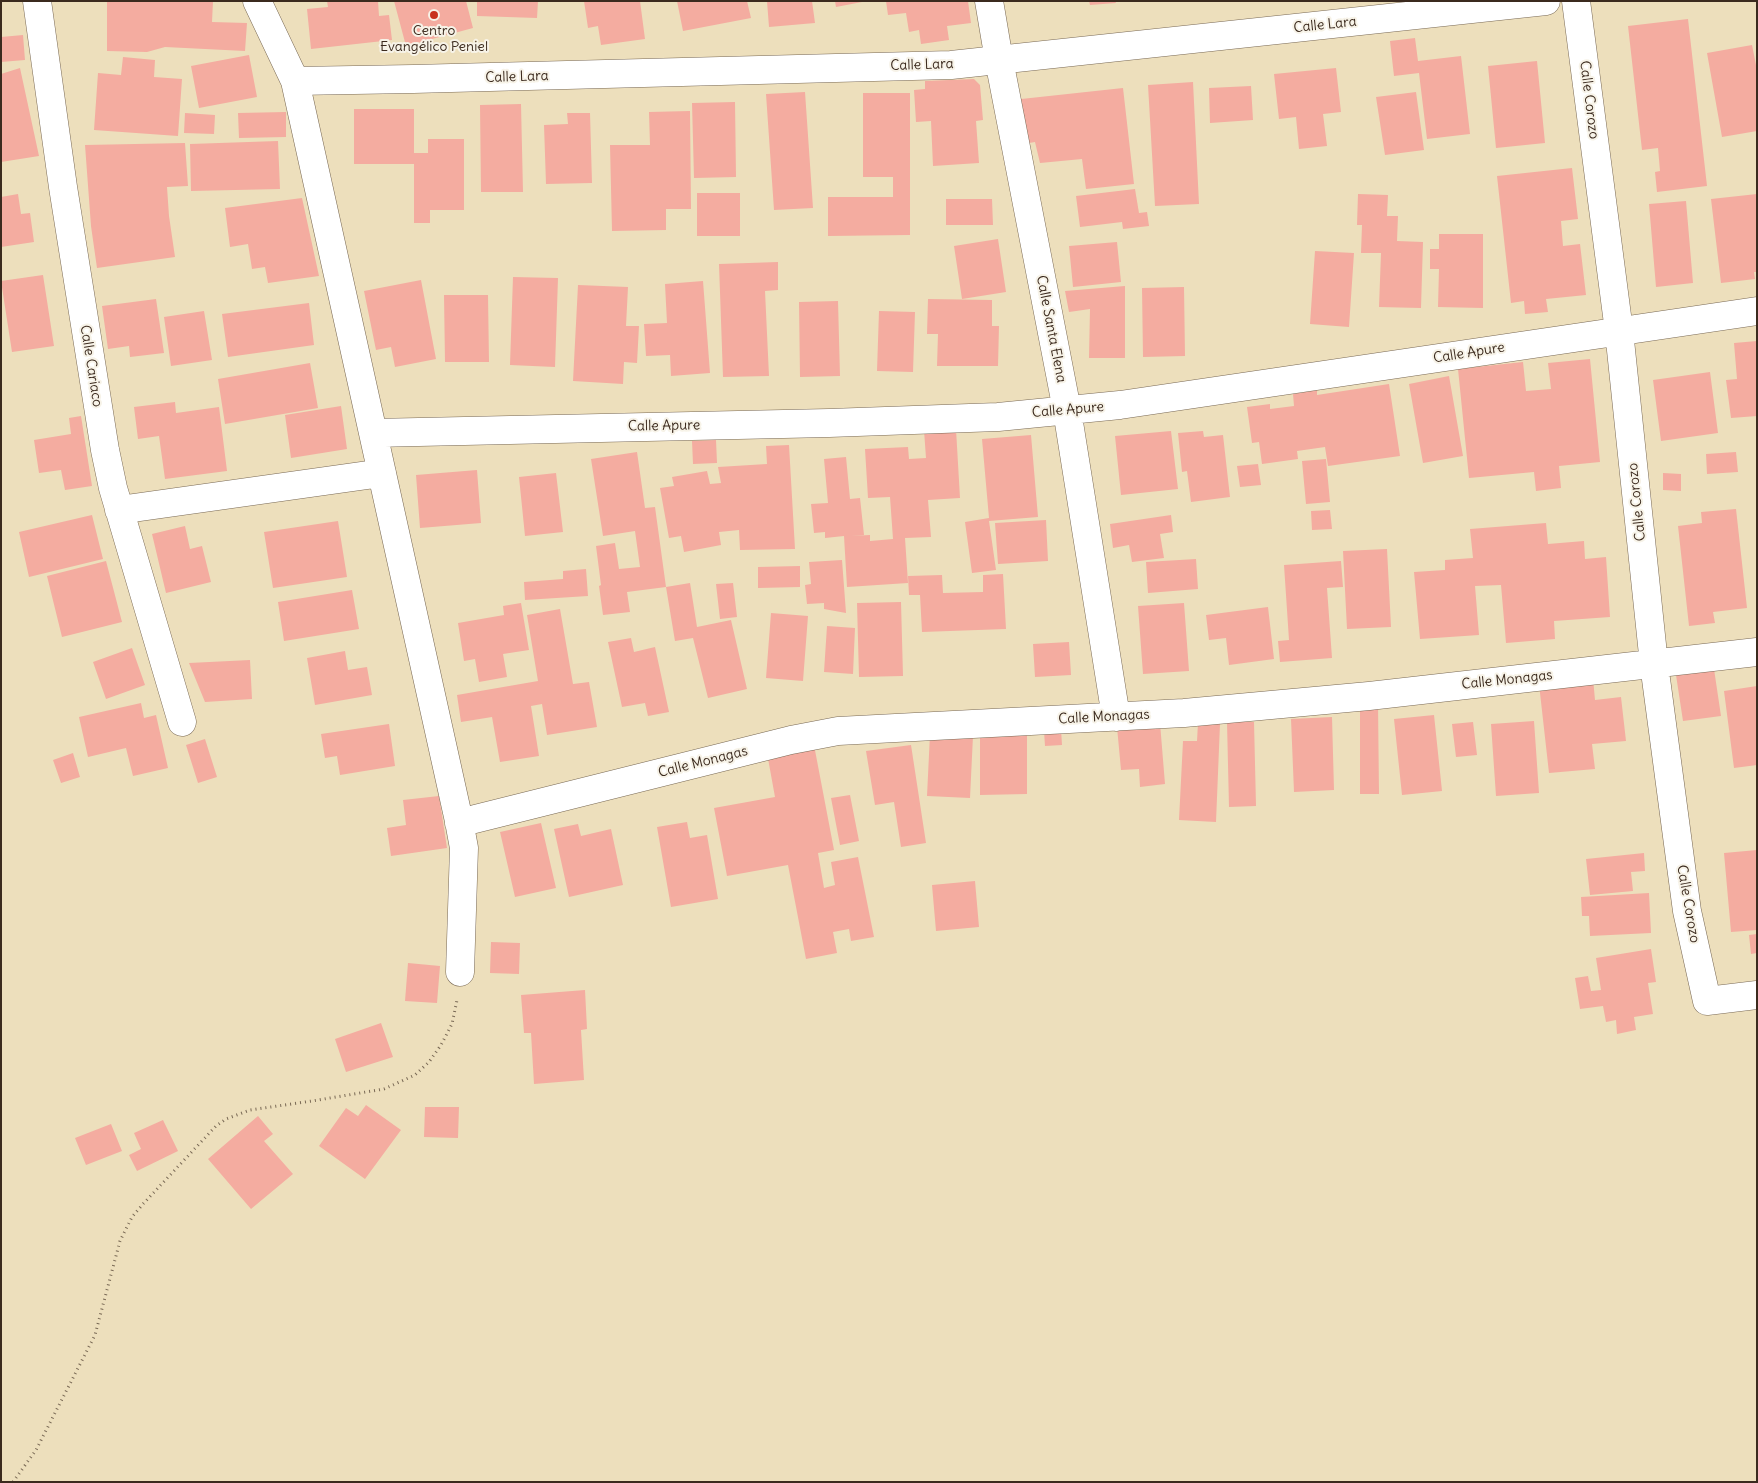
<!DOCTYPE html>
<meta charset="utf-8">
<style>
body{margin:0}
#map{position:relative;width:1758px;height:1483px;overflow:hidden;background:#eddfbc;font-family:Delius,sans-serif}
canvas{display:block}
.frame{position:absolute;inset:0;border:2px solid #3b2a1e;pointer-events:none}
</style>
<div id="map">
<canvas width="1758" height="1483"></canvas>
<div class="frame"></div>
</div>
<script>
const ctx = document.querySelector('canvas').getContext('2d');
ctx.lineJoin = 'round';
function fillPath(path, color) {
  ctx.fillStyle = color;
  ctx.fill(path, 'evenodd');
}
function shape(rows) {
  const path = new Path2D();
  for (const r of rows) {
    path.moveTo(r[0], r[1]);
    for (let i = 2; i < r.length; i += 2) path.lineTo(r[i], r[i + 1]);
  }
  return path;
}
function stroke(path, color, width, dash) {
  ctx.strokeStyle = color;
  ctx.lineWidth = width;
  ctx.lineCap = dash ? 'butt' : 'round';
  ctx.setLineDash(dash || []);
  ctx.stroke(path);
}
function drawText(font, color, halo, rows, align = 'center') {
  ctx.font = font + ' Delius,sans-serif';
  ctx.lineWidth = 4;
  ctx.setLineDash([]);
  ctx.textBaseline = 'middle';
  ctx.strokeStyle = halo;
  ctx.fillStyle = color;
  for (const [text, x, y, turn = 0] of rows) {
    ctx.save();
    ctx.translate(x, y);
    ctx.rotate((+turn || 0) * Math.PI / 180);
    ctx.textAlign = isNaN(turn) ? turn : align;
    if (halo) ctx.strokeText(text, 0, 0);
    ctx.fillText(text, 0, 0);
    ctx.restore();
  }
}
const building = shape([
 [107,1,213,1,212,22,247,23,245,51,165,47,147,52,107,51],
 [327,1,378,1,379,16,389,15,392,40,311,49,307,9,328,7],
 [394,1,466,1,473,28,406,46],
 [477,1,538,1,537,18,477,16],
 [584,1,640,1,645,39,601,45,598,26,588,28],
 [677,1,747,1,751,18,683,31],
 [767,1,812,1,815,23,769,27],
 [835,1,862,1,862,2,836,7],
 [886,1,968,1,971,23,947,26,949,40,921,44,919,30,909,32,906,13,888,15],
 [1089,1,1115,1,1116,3,1090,5],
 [1688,19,1707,186,1657,192,1655,172,1660,171,1658,148,1642,150,1628,26],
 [23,35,25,60,1,62,1,37],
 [1415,38,1418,61,1461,56,1470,134,1427,139,1419,73,1394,76,1390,41],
 [1752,45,1757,70,1757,131,1722,137,1707,53],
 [249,55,257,97,199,108,191,66],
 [123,57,155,60,154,77,182,79,178,136,94,130,98,73,121,75],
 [1537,61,1545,143,1496,148,1488,66],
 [20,68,39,156,1,162,1,74],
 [1336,68,1341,112,1323,114,1327,146,1299,149,1296,117,1279,119,1274,74],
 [974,79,980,85,983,120,976,121,979,163,933,166,931,121,916,122,914,90,925,89,925,81],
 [1193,82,1199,204,1155,206,1148,85],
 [1251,86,1253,120,1210,123,1209,88],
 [1123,88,1134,184,1086,189,1082,159,1040,163,1035,142,1023,144,1012,100],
 [805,92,813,208,774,210,766,94],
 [1416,92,1424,150,1385,155,1376,97],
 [863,93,910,93,910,235,828,236,828,197,893,197,893,177,863,177],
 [735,102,736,177,694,178,692,103],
 [521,104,523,192,481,192,480,105],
 [354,109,414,109,414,153,428,153,428,139,464,139,464,210,430,210,430,223,414,223,414,164,354,164],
 [690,111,691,209,666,209,666,230,612,231,610,145,650,145,649,112],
 [286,112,286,137,239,138,238,113],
 [185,113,215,115,214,134,184,133],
 [567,113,590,113,592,183,546,184,544,125,568,124],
 [278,141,280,189,191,191,190,144],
 [185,143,188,186,167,187,169,216,175,257,97,268,91,226,85,145],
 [1572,168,1578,219,1561,221,1563,246,1580,244,1586,295,1546,299,1548,312,1525,314,1524,301,1511,303,1497,176],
 [1135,189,1139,213,1147,212,1149,226,1123,229,1122,222,1080,227,1076,196],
 [697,193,740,193,740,236,697,236],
 [18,194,21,214,30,213,34,242,1,247,1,197],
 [1358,194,1388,195,1387,216,1398,216,1397,241,1423,242,1421,308,1379,307,1381,253,1361,253,1362,225,1357,225],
 [1757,194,1757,272,1754,272,1755,279,1721,283,1711,199],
 [302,198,319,276,268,283,265,267,252,269,248,244,230,247,225,208],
 [946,199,992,199,993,225,946,225],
 [1686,201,1693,283,1656,287,1649,204],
 [1439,234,1483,234,1483,308,1438,307,1439,269,1430,269,1430,249,1439,249],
 [998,239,1006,292,962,299,954,246],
 [1117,242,1121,282,1073,287,1069,246],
 [1315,251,1354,253,1349,327,1310,324],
 [778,262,778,290,765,291,769,376,723,377,719,264],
 [43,275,54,346,12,352,1,281],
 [513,277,558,278,555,367,510,365],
 [421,280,436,359,395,367,391,347,376,350,364,291],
 [703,281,710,373,671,376,670,355,646,356,644,324,667,323,665,284],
 [578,285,628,287,626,326,639,326,637,363,624,362,623,384,573,381],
 [1125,286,1125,358,1089,358,1090,309,1069,312,1065,291],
 [1184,287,1185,356,1143,357,1142,288],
 [444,295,488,295,489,362,445,362],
 [156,299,164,353,130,357,129,346,108,349,102,306],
 [928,299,992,300,992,326,999,326,998,366,937,366,938,334,927,334],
 [838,301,840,376,800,377,799,302],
 [309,303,314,345,228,357,222,314],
 [204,311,212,360,171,366,164,317],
 [879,311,915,312,913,372,877,371],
 [1757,341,1757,416,1731,418,1726,380,1737,379,1734,343],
 [1590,359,1600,462,1559,466,1561,488,1536,491,1534,472,1469,478,1458,369,1523,362,1526,391,1551,389,1548,363],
 [310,363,318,408,225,424,218,379],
 [1710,372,1718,433,1661,441,1653,380],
 [1449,376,1463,456,1423,463,1409,384],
 [1389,384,1400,456,1328,466,1325,447,1297,451,1298,459,1262,464,1259,442,1252,443,1247,407,1270,404,1270,409,1294,406,1293,394,1317,390,1317,395],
 [175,402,176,413,219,407,227,471,165,479,159,436,138,439,134,407],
 [341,406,347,449,291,458,285,415],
 [81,416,92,486,65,490,61,470,39,473,34,440,71,434,69,418],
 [956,429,960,498,928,500,931,537,905,538,908,583,847,587,844,536,825,538,825,532,814,533,811,504,828,503,824,459,846,457,850,499,860,498,864,535,851,536,870,535,870,541,893,539,890,497,868,498,865,449,908,447,909,459,926,458,924,430],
 [1171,431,1178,489,1121,495,1115,436],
 [1203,431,1204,437,1223,435,1230,497,1191,502,1187,471,1182,472,1178,433],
 [1031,435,1038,517,989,521,996,570,972,573,965,522,989,518,982,439],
 [716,440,717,463,693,464,692,441],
 [789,445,795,549,740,550,739,530,719,532,721,545,684,552,681,536,669,538,660,488,674,486,672,477,707,471,710,484,721,483,718,467,767,464,766,446],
 [637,452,645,508,655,507,666,587,627,592,630,612,603,615,599,586,601,585,596,546,615,543,619,569,640,567,635,531,603,536,591,459],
 [1736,452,1738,472,1707,474,1706,454],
 [1326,459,1330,502,1306,504,1302,461],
 [1258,464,1261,485,1240,487,1237,466],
 [477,470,481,523,420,528,416,475],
 [556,473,563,532,525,536,519,477],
 [1663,473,1681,474,1681,491,1663,490],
 [1736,509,1747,608,1713,612,1715,623,1689,626,1678,526,1702,523,1701,512],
 [1330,510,1332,529,1312,530,1311,511],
 [92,515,103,559,29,577,19,532],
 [1171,515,1173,532,1160,534,1164,558,1132,562,1129,545,1113,548,1110,524],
 [1046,520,1048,561,998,564,995,523],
 [338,521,347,577,273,588,264,532],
 [1546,523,1548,544,1584,541,1585,559,1606,557,1610,617,1554,621,1555,639,1506,643,1501,585,1475,586,1479,635,1420,639,1414,572,1445,570,1445,560,1473,558,1470,529],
 [185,526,190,549,202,546,211,582,166,593,152,534],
 [1387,549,1391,627,1347,629,1343,551],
 [1196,559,1198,589,1148,593,1146,562],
 [842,560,846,613,824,609,824,603,807,604,805,585,811,584,809,562],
 [106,561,122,622,62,637,47,576],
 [1341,561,1343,587,1327,588,1332,658,1280,662,1278,641,1289,640,1284,565],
 [800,566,800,587,758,588,758,567],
 [586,569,588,596,525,600,524,582,563,579,563,571],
 [1003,574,1006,629,922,632,920,595,909,595,908,576,942,575,943,593,983,592,983,575],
 [690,583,697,627,731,620,747,689,708,698,693,638,675,641,666,587],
 [733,583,737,617,720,619,716,584],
 [352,590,359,629,284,641,278,602],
 [901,602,903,676,859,677,857,603],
 [521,603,529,650,503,654,507,677,479,682,475,659,464,661,458,623,504,615,503,606],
 [1184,603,1189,671,1143,674,1138,606],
 [1268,607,1274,659,1229,665,1226,638,1209,640,1206,615],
 [560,609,573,684,589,682,597,727,547,735,542,704,531,706,539,756,500,762,492,717,461,722,457,695,538,681,527,615],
 [771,613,808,616,803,681,766,678],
 [827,626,855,628,853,674,824,672],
 [631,638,634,652,655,647,669,712,648,716,645,703,622,707,608,642],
 [1069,642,1071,675,1035,677,1033,644],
 [132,648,145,685,106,699,93,662],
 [345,651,348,670,367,667,372,695,315,705,307,658],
 [250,660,252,699,205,702,189,663],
 [1714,669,1721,716,1683,721,1676,675],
 [1593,678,1595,700,1621,697,1626,741,1592,744,1595,769,1549,773,1539,684],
 [1757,686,1757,765,1734,768,1724,691],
 [141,703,144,718,156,715,168,768,133,776,126,748,88,757,79,717],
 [1360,703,1378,703,1379,794,1360,794],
 [1434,715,1442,791,1402,795,1394,719],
 [1332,717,1334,790,1294,792,1291,719],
 [1534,721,1539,793,1496,796,1491,724],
 [1227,722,1254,722,1256,806,1229,807],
 [1473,722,1477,755,1456,757,1452,724],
 [1160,723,1165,784,1140,787,1139,769,1121,770,1117,727],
 [1198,723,1220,724,1216,822,1179,820,1183,741,1197,741],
 [389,724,395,766,340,775,337,756,325,758,321,734],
 [1061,729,1062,745,1045,746,1044,731],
 [980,731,1027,731,1027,794,980,795],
 [930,734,973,736,970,798,927,796],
 [205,739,217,777,198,783,186,745],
 [814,745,834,850,818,853,824,888,835,885,831,862,858,857,874,937,851,941,849,929,833,932,837,953,806,959,788,865,727,876,714,808,775,797,767,753],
 [911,745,926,843,901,847,894,802,875,805,866,751],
 [73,753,80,777,61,783,53,760],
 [850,795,859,841,840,845,831,798],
 [439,796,447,848,391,856,387,828,406,825,403,800],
 [687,822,690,838,707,835,718,899,671,907,657,827],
 [541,823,556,888,515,897,500,832],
 [578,824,581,836,611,829,623,885,569,897,554,829],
 [1757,850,1757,930,1731,932,1724,853],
 [1644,853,1645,871,1631,872,1633,891,1590,895,1586,859],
 [975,881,979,927,936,931,932,885],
 [1649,893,1651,933,1590,936,1589,916,1582,916,1581,897],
 [1757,934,1757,953,1751,954,1749,935],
 [491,942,520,943,519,974,490,973],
 [1651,949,1656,982,1648,983,1653,1014,1634,1017,1636,1030,1617,1034,1616,1020,1606,1022,1603,1006,1580,1009,1575,978,1588,976,1591,991,1601,990,1596,958],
 [408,963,440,966,437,1003,405,1001],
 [585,990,587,1029,581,1030,584,1080,534,1084,531,1033,524,1033,521,995],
 [381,1023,393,1057,346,1072,335,1039],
 [366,1105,401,1130,365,1179,319,1146,346,1108,358,1116],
 [425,1107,459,1107,458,1138,424,1137],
 [258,1116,273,1134,264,1141,293,1174,251,1209,208,1159],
 [163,1120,178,1151,137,1171,129,1155,141,1149,134,1133],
 [111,1124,122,1151,86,1165,75,1138]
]);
const path = shape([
 [13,1482,36,1450,95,1335,120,1241,132,1217,143,1204,216,1126,226,1119,250,1110,312,1101,384,1089,415,1075,429,1062,441,1045,452,1024,457,1000]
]);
const street = shape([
 [37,1,63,187,105,450,113,488,182,722],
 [257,1,295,81,459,821,464,848,460,972],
 [989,1,999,60,1067,410,1116,717],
 [1576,1,1619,331,1654,664,1687,911,1707,1001,1757,995],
 [295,81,413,79,951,65,1546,1],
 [373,433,829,423,998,417,1120,405,1757,311],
 [119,510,382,473],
 [459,823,791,740,838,731,1184,713,1369,696,1757,652]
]);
const markers = [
 [434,15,5,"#c8321e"]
];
const streetNames = [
 ["Calle Lara",1325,25,-6],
 ["Calle Lara",922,65,-2],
 ["Calle Lara",517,77,-2],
 ["Calle Corozo",1589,100,83],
 ["Calle Santa Elena",1051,329,79],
 ["Calle Apure",1469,353,-9],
 ["Calle Cariaco",91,366,81],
 ["Calle Apure",1068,410,-5],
 ["Calle Apure",664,426,-1],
 ["Calle Corozo",1637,502,-96],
 ["Calle Monagas",1507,680,-6],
 ["Calle Monagas",1104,717,-3],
 ["Calle Monagas",703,762,-14],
 ["Calle Corozo",1688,904,80]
];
const poiNames = [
 ["Centro",434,31],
 ["Evangélico Peniel",434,47]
];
fillPath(building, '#f4aca0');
stroke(street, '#796955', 29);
stroke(path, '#796955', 3, [1, 4]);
stroke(street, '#fff', 28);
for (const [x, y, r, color] of markers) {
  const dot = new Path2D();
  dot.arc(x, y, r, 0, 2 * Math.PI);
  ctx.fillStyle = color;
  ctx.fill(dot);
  stroke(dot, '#f7f3e8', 2);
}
drawText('14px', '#3b2a1e', '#f7f3e8', streetNames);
drawText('14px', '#3b2a1e', '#f7f3e8', poiNames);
</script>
